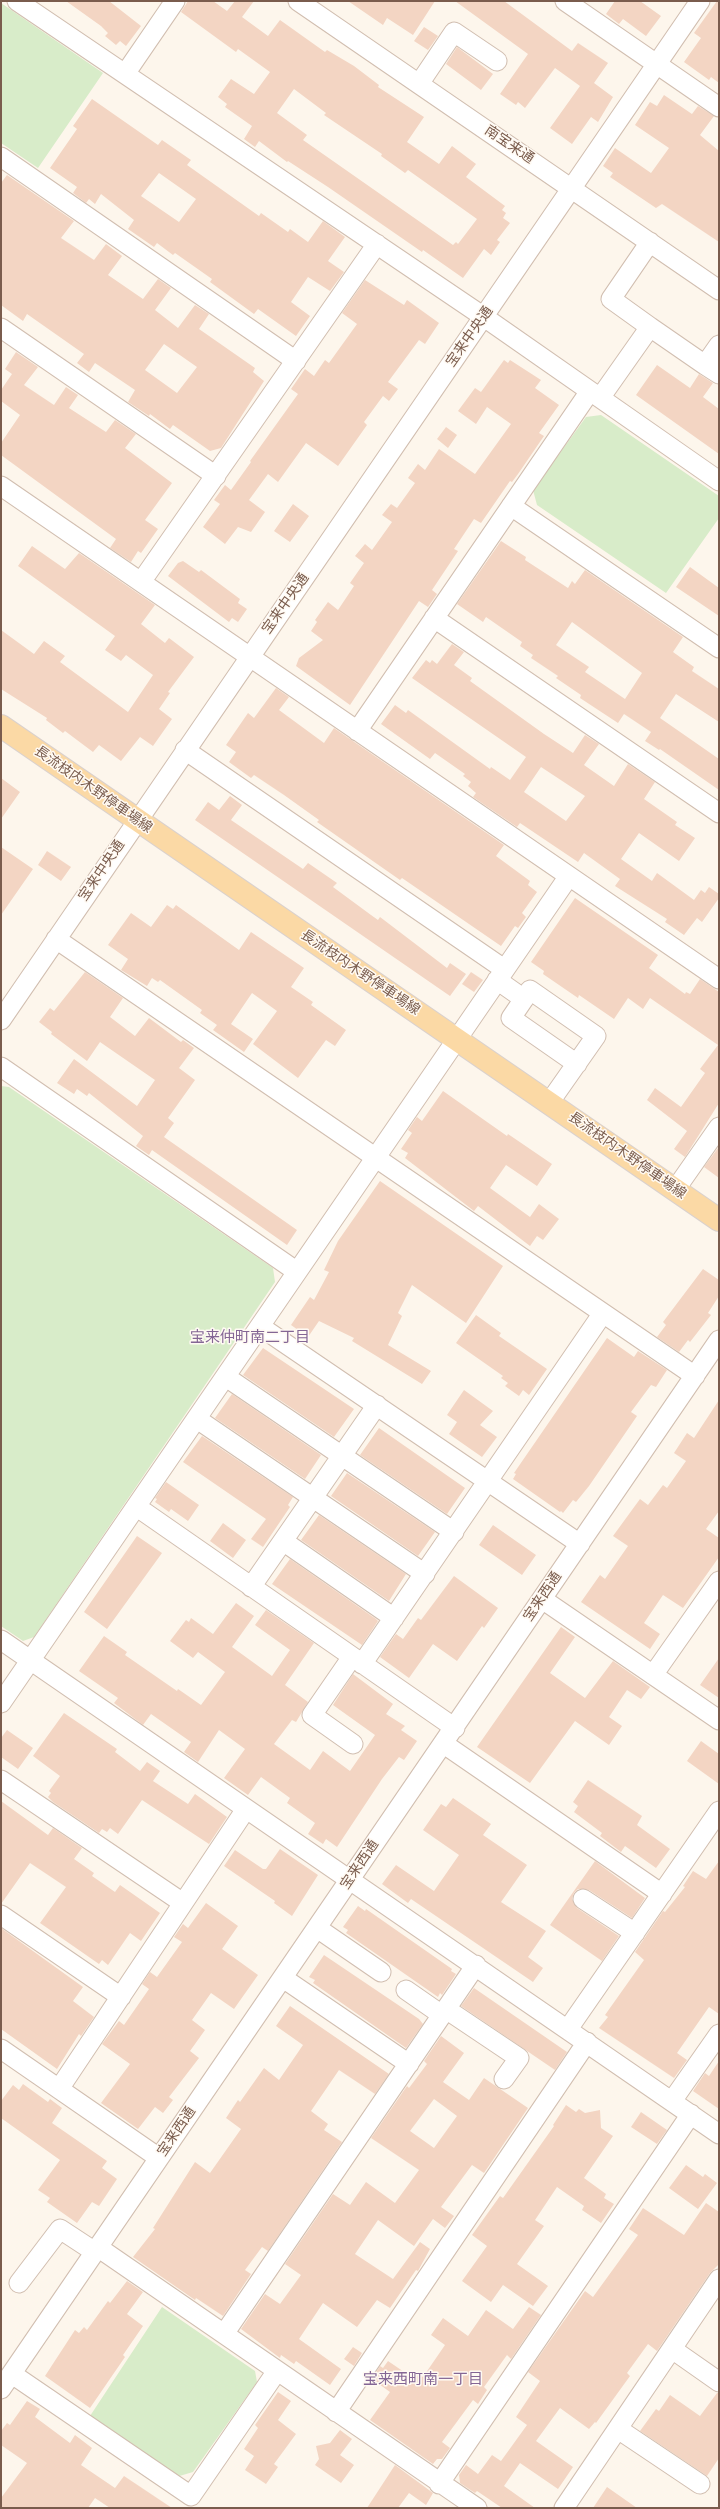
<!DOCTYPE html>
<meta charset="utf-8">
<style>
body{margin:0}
#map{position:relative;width:720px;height:2509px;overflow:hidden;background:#fdf6ec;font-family:"Roboto Condensed",sans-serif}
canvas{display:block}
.frame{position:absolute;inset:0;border:2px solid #7a5c4d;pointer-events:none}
</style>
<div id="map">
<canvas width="720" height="2509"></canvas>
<div class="frame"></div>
</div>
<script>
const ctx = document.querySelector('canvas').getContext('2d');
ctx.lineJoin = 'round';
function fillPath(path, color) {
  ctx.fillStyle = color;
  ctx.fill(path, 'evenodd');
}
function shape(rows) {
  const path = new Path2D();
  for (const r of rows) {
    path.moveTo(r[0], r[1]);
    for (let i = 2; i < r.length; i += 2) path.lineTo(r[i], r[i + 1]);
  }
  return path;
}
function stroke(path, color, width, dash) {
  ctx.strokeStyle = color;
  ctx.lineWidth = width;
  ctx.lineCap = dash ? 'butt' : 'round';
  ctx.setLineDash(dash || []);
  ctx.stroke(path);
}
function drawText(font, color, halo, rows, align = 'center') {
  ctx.font = font + ' "Roboto Condensed","Noto Sans JP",sans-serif';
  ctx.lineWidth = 3;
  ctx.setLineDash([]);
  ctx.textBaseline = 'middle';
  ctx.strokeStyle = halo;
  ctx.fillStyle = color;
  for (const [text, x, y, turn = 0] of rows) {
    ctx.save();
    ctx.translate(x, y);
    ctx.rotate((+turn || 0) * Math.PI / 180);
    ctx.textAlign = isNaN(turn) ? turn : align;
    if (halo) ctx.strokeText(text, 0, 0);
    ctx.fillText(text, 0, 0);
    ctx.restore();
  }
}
const green = shape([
 [1,3,103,73,38,168,1,143],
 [601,415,719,496,719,518,666,593,537,505,533,490,586,417],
 [1,1086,9,1087,273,1268,275,1282,34,1637,23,1641,1,1626],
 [162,2307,255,2371,257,2382,193,2472,176,2477,90,2416]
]);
const building = shape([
 [66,1,109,1,141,26,126,46,120,41,116,45,105,36,108,33,101,26],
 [188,1,213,1,227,11,235,1,254,1,242,17,268,36,280,20,325,52,327,50,354,66,379,85,378,87,424,117,407,142,439,164,452,146,476,164,466,177,505,206,502,210,506,213,503,218,510,223,497,240,500,242,491,255,484,249,463,278,423,250,422,252,328,187,288,161,287,162,259,141,255,147,244,139,252,126,225,107,227,104,218,97,231,79,254,94,270,72,238,49,236,52,181,12],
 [294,89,326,113,324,115,382,154,381,156,405,173,408,170,477,219,458,244,456,242,453,245,303,140,307,135,277,113],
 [348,1,435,1,413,35,387,18,383,25],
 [455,1,504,1,572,51,578,43,608,63,594,83,613,97,598,122,591,117,572,144,550,128,580,86,555,68,525,108,518,102,516,105,500,94,528,54],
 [615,1,640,1,661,16,646,36,623,19,619,24,606,14],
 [717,1,719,1,719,83,711,77,709,80,684,62,701,38,694,33],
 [424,27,438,36,428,50,414,41],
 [457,47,493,74,481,90,446,64],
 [664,95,692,114,698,106,714,116,700,135,719,151,719,242,662,204,656,208,610,177,613,173,603,166,615,148,651,173,669,148,635,125,650,102,657,106],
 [92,99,158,145,162,140,191,160,187,165,259,216,261,213,288,232,290,229,308,242,323,221,345,237,328,261,344,272,330,291,308,277,291,302,310,316,296,336,258,309,254,314,210,282,212,279,175,253,173,255,157,243,154,247,128,229,134,220,101,194,95,204,89,199,86,203,73,193,77,187,50,168,77,129,73,126],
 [159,173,196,199,179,222,141,196],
 [7,175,74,221,61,238,94,260,106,244,122,256,108,275,143,299,158,279,171,288,155,310,178,328,195,305,209,314,199,329,255,368,253,372,264,381,221,448,210,451,173,425,170,429,150,414,149,416,128,402,135,390,95,363,89,372,77,363,84,354,27,314,23,321,1,305,1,183],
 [164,344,197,367,177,393,145,370],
 [365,280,404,305,407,300,439,323,425,344,419,340,388,382,398,389,389,401,383,396,364,422,367,425,338,466,306,443,278,482,268,474,249,500,265,512,251,532,238,527,225,544,203,527,220,504,214,500,225,485,231,490,251,462,250,461,298,394,291,389,305,369,314,376,325,360,329,363,357,324,342,313],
 [16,352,38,367,24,385,54,405,66,387,78,395,69,408,106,432,115,420,136,434,125,448,172,483,145,520,158,529,141,553,138,551,131,562,110,548,116,539,1,455,1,443,20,415,1,401,1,390,12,374,5,369],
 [504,360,508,363,510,360,541,380,535,388,559,405,539,433,544,436,518,474,512,482,510,481,481,523,474,519,454,549,458,551,432,590,437,594,428,607,419,601,350,705,296,666,299,658,323,640,311,631,317,622,315,620,328,602,338,610,354,586,350,583,364,563,355,556,365,544,372,550,392,522,382,515,391,504,397,508,415,483,408,478,418,464,425,470,439,449,475,474,511,424,487,407,476,424,458,411,475,388,481,392],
 [657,365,690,388,699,374,713,383,703,397,719,409,719,454,636,395],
 [446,427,457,435,448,448,437,439],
 [293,504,309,516,290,542,274,531],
 [501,541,526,557,525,560,568,588,572,581,575,584,585,570,683,637,673,652,694,667,692,671,719,689,719,722,676,694,660,718,719,759,719,790,660,749,659,750,645,741,651,732,624,714,618,723,580,698,581,695,556,678,558,676,531,658,533,655,520,646,522,642,486,617,483,622,457,604],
 [572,622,642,673,625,699,585,672,589,667,556,645],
 [32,546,65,569,79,553,155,605,141,624,165,643,169,638,194,657,168,692,170,693,159,709,172,719,153,746,140,737,121,761,99,745,93,752,65,731,63,733,46,720,47,718,1,689,1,630,34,654,44,641,65,656,60,662,128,712,153,675,126,655,121,661,105,650,115,636,18,566],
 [183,561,199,572,201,570,240,599,238,603,247,609,238,622,232,618,229,622,168,576,178,563],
 [690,567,719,588,719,616,676,587],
 [452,644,464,652,454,665,472,678,470,681,544,734,573,753,585,735,599,744,584,765,614,786,628,764,655,782,644,799,677,822,675,825,695,838,679,861,639,833,621,859,652,881,657,873,694,900,701,890,705,893,709,887,719,894,719,898,702,922,697,918,684,935,665,922,667,919,615,886,620,879,584,853,578,862,520,823,517,827,473,797,476,793,468,786,471,782,463,776,465,774,435,753,430,759,381,724,395,705,406,713,408,710,490,769,491,767,510,780,526,757,412,678,426,660,430,663,432,660,437,664],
 [541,767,585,796,566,821,524,792],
 [276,688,289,697,279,710,324,743,334,728,504,845,496,856,530,881,528,885,537,892,522,913,526,917,518,928,515,926,501,946,402,878,400,880,317,822,319,820,284,795,254,775,251,778,229,762,236,752,226,745,248,713,254,718],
 [1,778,20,792,1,819],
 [230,796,242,805,231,820,303,869,308,863,337,883,333,887,371,915,378,920,380,917,447,968,450,963,466,974,450,996,195,820,208,802,219,810],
 [1,847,33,869,1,915],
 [47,851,71,867,61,881,38,865],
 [575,898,658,955,649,968,685,994,686,992,690,994,700,979,719,992,719,1103,685,1157,674,1149,687,1131,647,1100,655,1088,681,1107,705,1073,700,1069,718,1045,650,998,643,1009,628,998,614,1019,579,995,578,998,543,974,544,971,531,962],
 [167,905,173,909,176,905,239,950,251,932,304,968,291,987,313,1002,311,1005,346,1030,335,1046,326,1040,298,1078,253,1044,277,1011,252,993,231,1024,253,1039,244,1052,213,1030,217,1025,200,1013,202,1010,160,980,158,982,152,978,147,986,121,970,128,959,108,945,131,913,151,927],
 [85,972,123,998,110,1017,135,1036,149,1018,181,1042,183,1040,194,1048,179,1068,195,1080,168,1118,174,1123,164,1137,297,1230,287,1245,152,1150,149,1155,136,1146,143,1136,89,1093,87,1096,77,1089,74,1094,57,1083,74,1059,137,1106,155,1080,100,1042,87,1061,51,1034,52,1032,39,1022,50,1008,54,1011],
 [471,972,483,980,474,992,462,984],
 [443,1091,507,1136,508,1134,552,1164,537,1186,506,1165,490,1188,530,1217,539,1204,559,1219,543,1240,537,1236,530,1246,478,1206,474,1211,405,1158,408,1153,401,1149,412,1133,408,1130,417,1117,422,1121],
 [718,1148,719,1149,719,1178,704,1167],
 [380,1181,503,1266,466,1323,412,1285,398,1313,402,1316,388,1345,431,1371,422,1384,352,1341,354,1338,319,1321,308,1337,291,1325,310,1297,314,1300,329,1272,324,1270,338,1241],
 [703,1269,719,1280,719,1296,708,1313,711,1315,690,1342,688,1340,679,1352,657,1337,666,1325,663,1322],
 [476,1315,501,1333,499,1336,547,1369,529,1395,523,1390,519,1396,505,1386,508,1383,501,1378,503,1376,456,1343],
 [607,1338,634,1357,638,1351,667,1370,656,1387,651,1385,631,1412,637,1416,589,1486,576,1502,573,1500,563,1513,561,1511,560,1512,513,1479,516,1474,514,1473],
 [263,1348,354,1409,334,1437,243,1375],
 [464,1390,493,1411,480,1425,497,1437,482,1457,449,1434,457,1422,447,1415],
 [232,1394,321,1455,305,1479,215,1418],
 [719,1400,719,1511,706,1529,719,1538,719,1557,683,1608,663,1595,644,1623,660,1634,650,1649,581,1602,600,1575,605,1579,628,1546,613,1536,640,1499,648,1505,663,1485,667,1488,686,1461,674,1453,687,1433,694,1438],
 [379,1428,465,1488,447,1514,360,1455],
 [202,1436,293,1497,288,1505,290,1507,263,1547,251,1539,266,1519,183,1462],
 [347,1473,435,1532,418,1556,331,1496],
 [166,1482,199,1505,188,1521,171,1509,169,1512,155,1502,157,1499,155,1498],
 [319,1515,406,1574,389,1601,301,1540],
 [223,1523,246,1540,233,1558,210,1541],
 [493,1525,536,1555,522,1575,479,1545],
 [137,1536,162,1553,107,1629,84,1612],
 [290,1559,376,1619,378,1621,362,1645,272,1584],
 [454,1576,498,1608,484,1628,482,1626,457,1661,433,1644,409,1678,380,1657,396,1634,403,1639,418,1618,421,1620],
 [236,1603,254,1616,232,1647,272,1676,290,1650,255,1625,266,1610,314,1643,285,1685,308,1702,296,1722,292,1720,274,1744,310,1770,323,1751,350,1771,375,1735,333,1705,353,1674,393,1704,386,1714,405,1726,401,1730,417,1741,404,1760,399,1757,382,1779,337,1847,326,1839,323,1844,308,1834,315,1823,287,1803,290,1798,261,1777,248,1795,224,1778,245,1749,219,1730,198,1762,184,1752,191,1742,151,1714,143,1725,114,1703,118,1698,79,1671,104,1636,127,1652,125,1655,177,1691,178,1689,201,1705,225,1672,198,1652,193,1658,170,1641,186,1620,189,1622,191,1618,213,1634],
 [561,1627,575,1637,550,1673,585,1698,613,1661,650,1687,641,1699,627,1690,609,1717,622,1726,609,1745,575,1721,530,1783,477,1747],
 [719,1658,719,1698,700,1685],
 [64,1713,117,1749,115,1752,140,1771,147,1762,160,1771,153,1781,188,1804,195,1794,227,1817,209,1844,142,1800,118,1834,110,1828,107,1832,102,1829,99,1833,53,1802,48,1797,51,1793,49,1791,60,1776,33,1756],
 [7,1730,33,1748,18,1769,1,1757,1,1738],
 [701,1741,719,1754,719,1784,687,1761],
 [588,1780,642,1816,637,1825,670,1849,656,1868,625,1846,621,1852,600,1836,602,1833,574,1812,578,1806,573,1802],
 [453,1798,491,1824,483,1835,527,1865,501,1902,546,1931,528,1957,543,1968,533,1982,411,1899,408,1903,382,1884,396,1865,434,1891,459,1855,423,1830,441,1804,446,1807],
 [1,1801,48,1835,53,1828,82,1848,74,1859,94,1873,92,1876,115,1892,120,1885,160,1913,141,1941,130,1933,108,1965,102,1960,99,1964,40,1923,66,1887,30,1863,1,1904],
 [280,1849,318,1875,292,1916,274,1903,275,1901,224,1866,235,1850,263,1869,266,1869],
 [595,1861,645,1898,632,1918,589,1890,578,1889,574,1893,572,1899,577,1908,619,1936,602,1961,550,1925],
 [719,1861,719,2014,709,2007,677,2053,687,2060,674,2078,599,2028,608,2017,605,2015,644,1960,635,1952,663,1911,665,1912,685,1887,683,1886,693,1871,706,1879],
 [206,1903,238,1926,222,1949,258,1975,234,2009,211,1993,192,2020,205,2030,190,2051,199,2058,169,2097,173,2100,163,2113,155,2107,138,2129,101,2103,130,2064,102,2044,119,2021,124,2025,149,1989,142,1984,150,1972,157,1977,182,1942,174,1937,183,1924,188,1928],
 [358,1906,365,1911,366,1909,452,1969,451,1971,456,1974,442,1995,440,1993,438,1997,346,1933,348,1930,343,1927],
 [1,1928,83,1987,73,2001,94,2017,81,2036,79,2034,57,2069,1,2029],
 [324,1955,419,2019,423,2024,406,2048,313,1983,315,1980,309,1977],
 [474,1988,567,2052,555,2070,461,2006],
 [290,2006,389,2074,375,2094,339,2070,311,2111,328,2124,324,2130,342,2142,268,2251,262,2247,245,2270,251,2274,223,2316,196,2298,195,2300,133,2257,155,2229,153,2228,195,2162,210,2173,241,2129,226,2118,238,2100,240,2102,264,2068,279,2080,303,2045,276,2026],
 [441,2036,464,2053,443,2082,469,2100,484,2078,528,2108,484,2173,472,2165,441,2207,454,2216,445,2228,433,2219,414,2246,378,2220,355,2254,393,2279,420,2242,430,2249,418,2271,416,2270,390,2308,377,2300,357,2327,323,2303,299,2339,341,2369,330,2385,296,2361,294,2364,281,2355,280,2358,241,2329,265,2294,280,2304,301,2275,285,2264,333,2194,350,2205,366,2182,395,2203,419,2170,371,2138,407,2086,409,2088,427,2064,424,2061],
 [434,2099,457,2116,434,2148,410,2131],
 [719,2061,719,2109,693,2091,705,2073,709,2076],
 [23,2084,48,2102,50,2099,62,2108,52,2123,107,2161,102,2168,117,2179,99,2206,92,2202,77,2223,47,2202,50,2198,38,2190,60,2160,1,2118,1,2101,13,2085,19,2090],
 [566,2105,576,2112,579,2109,585,2113,600,2110,601,2128,613,2136,584,2178,606,2194,604,2198,614,2204,601,2223,582,2210,584,2206,557,2187,535,2220,544,2226,517,2264,548,2286,533,2306,503,2285,491,2302,462,2281,487,2246,472,2235,500,2196,503,2198,554,2126,553,2125],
 [641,2112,667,2130,657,2144,631,2127],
 [686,2165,703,2177,705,2174,717,2183,698,2209,669,2188],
 [706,2203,719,2212,719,2264,710,2273,657,2351,648,2344,627,2373,630,2376,596,2423,595,2422,589,2429,560,2408,536,2441,573,2467,558,2489,520,2463,504,2486,535,2508,502,2508,477,2491,475,2493,460,2483,459,2475,466,2465,478,2474,492,2455,501,2461,527,2425,516,2417,540,2381,528,2372,585,2291,593,2297,638,2235,629,2229,643,2208,684,2235],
 [127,2281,143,2292,127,2314,143,2326,123,2355,125,2357,90,2408,45,2376,75,2330,79,2333,84,2327,87,2330,108,2301,110,2303],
 [529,2307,541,2315,511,2359,507,2355,484,2387,487,2390,478,2404,473,2400,442,2442,450,2448,442,2459,437,2459,433,2464,370,2420,390,2392,372,2379,380,2366,383,2368,388,2361,410,2376,414,2371,423,2377,445,2345,431,2335,443,2318,468,2336,486,2310,513,2329],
 [353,2347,362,2353,354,2366,344,2359],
 [278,2392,291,2401,278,2420,296,2434,274,2464,278,2467,266,2484,245,2470,254,2456,244,2449,258,2428,255,2425],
 [717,2393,719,2393,719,2458,707,2476,640,2431,656,2409,659,2411,670,2395,700,2416],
 [27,2401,40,2409,35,2417,70,2443,75,2435,92,2448,81,2465,115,2488,124,2476,172,2508,110,2508,95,2498,88,2508,1,2508,1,2498,27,2463,1,2445,1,2431,7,2423,10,2425],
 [340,2430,352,2439,340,2455,354,2465,341,2483,315,2465,319,2459,316,2446,330,2443],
 [395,2465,433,2493,426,2505,409,2493,398,2508,367,2508],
 [607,2487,637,2508,593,2508]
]);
const minor = shape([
 [17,1,484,317,719,481],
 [298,1,719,290],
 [565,1,719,107],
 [125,74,175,1],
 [419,84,454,32,497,61],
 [1,157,296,361],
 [650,327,611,299,650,242],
 [1,328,216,476],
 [705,365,719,374],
 [600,398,650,327,705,365,719,345],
 [1,486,719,979],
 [511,506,719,648],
 [141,582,377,244],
 [434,618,719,813],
 [357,731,590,391],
 [185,750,504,969],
 [56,939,695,1376],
 [497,980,524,999],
 [1,1020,700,1],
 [1,1067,296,1271],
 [549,1103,596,1036,530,990,511,1018,577,1064],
 [675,1190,719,1127],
 [261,1327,580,1544],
 [226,1377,454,1532],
 [197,1419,425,1574],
 [137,1507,455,1728],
 [283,1541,394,1618],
 [251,1587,377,1405],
 [542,1599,719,1720],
 [1,1640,719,2134],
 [352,1657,312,1715,353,1744],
 [362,1664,603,1313],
 [653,1675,719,1581],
 [1,1703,569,876],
 [444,1744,662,1894],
 [1,1780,183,1903],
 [583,1899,635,1933],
 [1,1915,121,1997],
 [317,1928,381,1972],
 [283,1978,409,2064],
 [406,1990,442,2015],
 [446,2009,519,2058,504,2079],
 [568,2029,719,1811],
 [1,2049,159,2158],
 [59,2089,246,1809],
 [672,2101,719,2034],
 [99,2248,477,2508],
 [19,2283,60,2229,95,2252],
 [224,2334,476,1965],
 [672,2349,719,2382],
 [12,2374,191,2496,277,2371],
 [1,2389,719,1340],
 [336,2412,587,2042],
 [618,2429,700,2484],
 [439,2484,691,2114],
 [564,2508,719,2279]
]);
const major = shape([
 [1,726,719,1220]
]);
const streetNames = [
 ["南宝来通",509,145,34],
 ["宝来中央通",470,337,-55],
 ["宝来中央通",286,604,-55],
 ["長流枝内木野停車場線",93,790,35],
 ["宝来中央通",102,871,-56],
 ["長流枝内木野停車場線",360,973,34],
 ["長流枝内木野停車場線",627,1156,35],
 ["宝来西通",543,1597,-56],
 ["宝来西通",360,1865,-56],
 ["宝来西通",177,2132,-56]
];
const neighbourhoodNames = [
 ["宝来仲町南二丁目",250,1338],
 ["宝来西町南一丁目",423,2380]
];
fillPath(green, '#d8ecc9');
fillPath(building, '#f3d5c3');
stroke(minor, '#d1beb0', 21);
stroke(major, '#dad1cd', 24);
stroke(minor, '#fff', 19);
stroke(major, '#fbd9a5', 22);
drawText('14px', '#7a5c4d', '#fffaf3', streetNames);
drawText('15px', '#846695', '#fffaf3', neighbourhoodNames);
</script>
